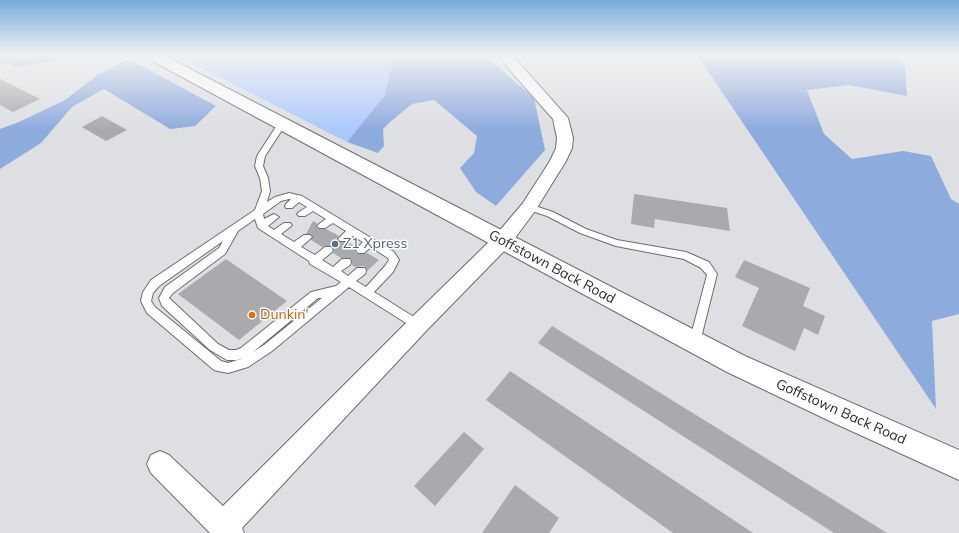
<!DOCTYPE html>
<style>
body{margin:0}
canvas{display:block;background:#dddfe3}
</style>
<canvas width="959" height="533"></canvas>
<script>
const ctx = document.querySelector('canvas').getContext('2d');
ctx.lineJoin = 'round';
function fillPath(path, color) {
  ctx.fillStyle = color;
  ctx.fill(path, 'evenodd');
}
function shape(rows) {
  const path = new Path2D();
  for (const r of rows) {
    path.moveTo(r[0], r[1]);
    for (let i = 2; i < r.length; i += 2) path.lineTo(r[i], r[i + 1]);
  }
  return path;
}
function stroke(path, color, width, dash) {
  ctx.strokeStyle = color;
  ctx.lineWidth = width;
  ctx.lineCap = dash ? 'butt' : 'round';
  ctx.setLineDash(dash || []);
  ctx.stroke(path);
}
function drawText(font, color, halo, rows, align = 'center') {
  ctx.font = font + ' Mulish,sans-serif';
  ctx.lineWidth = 3;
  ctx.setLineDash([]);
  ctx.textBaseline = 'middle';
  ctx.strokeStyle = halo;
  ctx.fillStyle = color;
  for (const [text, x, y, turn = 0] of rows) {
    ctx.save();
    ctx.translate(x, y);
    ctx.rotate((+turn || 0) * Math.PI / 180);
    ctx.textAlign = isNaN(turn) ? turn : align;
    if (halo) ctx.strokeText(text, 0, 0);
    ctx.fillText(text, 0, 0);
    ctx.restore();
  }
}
const green = shape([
 [176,55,394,55,385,95,347,142]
]);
const forest = shape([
 [0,55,72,55,53,61,16,67,7,62,0,65],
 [394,55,484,55,534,98,545,150,496,206,476,192,460,168,474,153,477,136,434,100,412,104,390,122,383,129,384,146,378,153,347,142,385,95],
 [697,55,891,55,905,65,907,96,849,85,807,90,824,134,852,159,903,151,931,156,951,199,959,204,959,314,932,321,936,409],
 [129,59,216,106,195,126,170,129,104,89,72,107,41,143,0,169,0,129,19,122,65,100,96,76]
]);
const building = shape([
 [0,79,40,99,13,112,0,105],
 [102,116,127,130,106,141,82,127],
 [634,194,727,208,730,231,655,219,654,228,631,224],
 [313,221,317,223,316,226,318,229,326,229,339,236,336,239,339,242,348,242,356,247,355,251,357,254,364,254,367,253,379,260,367,271,365,266,355,267,352,265,351,258,341,258,333,253,334,249,332,246,325,246,322,247,311,240,313,236,310,234,306,234],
 [226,259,287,301,239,340,178,294],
 [744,260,810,288,803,306,825,316,818,335,804,328,795,351,742,326,759,288,735,277],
 [552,326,887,533,834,533,538,343],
 [510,371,753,533,673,533,486,400],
 [464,432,484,449,435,506,414,486],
 [515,485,559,518,549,533,482,533]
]);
const lane = shape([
 [279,122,282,122,286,124,265,156,263,166,268,178,270,191,267,202,275,197,289,193,302,196,394,252,399,260,393,272,374,292,422,322,423,325,422,328,418,330,414,328,349,287,272,351,248,367,228,373,218,371,214,370,147,313,141,301,143,292,151,280,255,210,262,191,260,178,255,166,257,156,279,122],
 [289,199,291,199,286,204,285,206,286,208,292,208,299,202,307,207,299,212,297,214,299,216,305,216,313,211,326,219,319,224,317,226,319,228,325,228,333,223,346,231,338,239,340,241,346,241,353,236,363,242,358,247,356,250,358,253,364,253,371,247,388,258,389,260,385,266,366,287,356,281,365,274,366,271,365,268,357,268,348,276,341,271,350,265,351,262,350,259,342,259,333,267,322,260,331,253,333,250,331,247,325,247,315,255,301,247,310,239,312,237,310,235,304,235,294,242,281,234,290,227,292,225,290,223,284,223,274,230,268,226,279,217,274,214,264,219,263,214,281,201,289,199],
 [255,219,258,228,309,261,310,264,341,282,336,286,311,292,241,348,236,350,229,350,218,344,169,298,173,293,225,254,238,231,255,219],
 [223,241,219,248,165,287,159,298,162,306,210,350,227,360,237,360,243,358,241,359,228,363,221,361,155,307,151,301,153,293,159,286,223,241],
 [318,298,322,298,264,345,253,352,318,298],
 [529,204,553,212,586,229,617,240,686,252,709,262,717,274,699,346,695,348,691,346,689,343,707,275,701,268,684,259,616,246,580,233,547,216,526,209,524,207,526,205,529,204]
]);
const street = shape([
 [500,55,512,55,568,118,573,138,572,148,566,161,535,211,509,246,426,331,242,528,244,533,210,533,151,473,147,464,151,455,160,451,169,455,223,506,410,319,495,236,523,203,550,161,556,148,557,138,553,119,508,68,500,55]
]);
const secondary = shape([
 [145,55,163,55,745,356,959,450,959,480,836,424,727,372,147,58,145,55]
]);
const markers = [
 [335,244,4,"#5c6f8a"],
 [252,315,4,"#e8710a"]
];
const serviceNames = [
 ["Z1 Xpress",343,244]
];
const streetNames = [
 ["Goffstown Back Road",552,267,28],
 ["Goffstown Back Road",841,412,24]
];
const foodNames = [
 ["Dunkin'",260,315]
];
fillPath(green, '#acc9fc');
fillPath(forest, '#8eabdd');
fillPath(building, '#a9aaad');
stroke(lane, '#6b6d71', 2);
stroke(street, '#6b6d71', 2);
stroke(secondary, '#6b6d71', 2);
fillPath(lane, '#fff');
fillPath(street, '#fff');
fillPath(secondary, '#fff');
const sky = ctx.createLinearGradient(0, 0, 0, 130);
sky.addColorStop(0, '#77abdb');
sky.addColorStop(0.42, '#f0f1f2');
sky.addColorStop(1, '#f0f1f200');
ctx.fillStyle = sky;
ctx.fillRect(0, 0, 959, 130);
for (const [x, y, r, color] of markers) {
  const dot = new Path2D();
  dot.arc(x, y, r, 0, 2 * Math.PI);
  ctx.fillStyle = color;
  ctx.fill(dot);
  stroke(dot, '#fff', 1.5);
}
drawText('14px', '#4e5e75', '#fff', serviceNames, 'left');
drawText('14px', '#2b2c2e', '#fff', streetNames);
drawText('14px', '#c56008', '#fff', foodNames, 'left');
</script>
